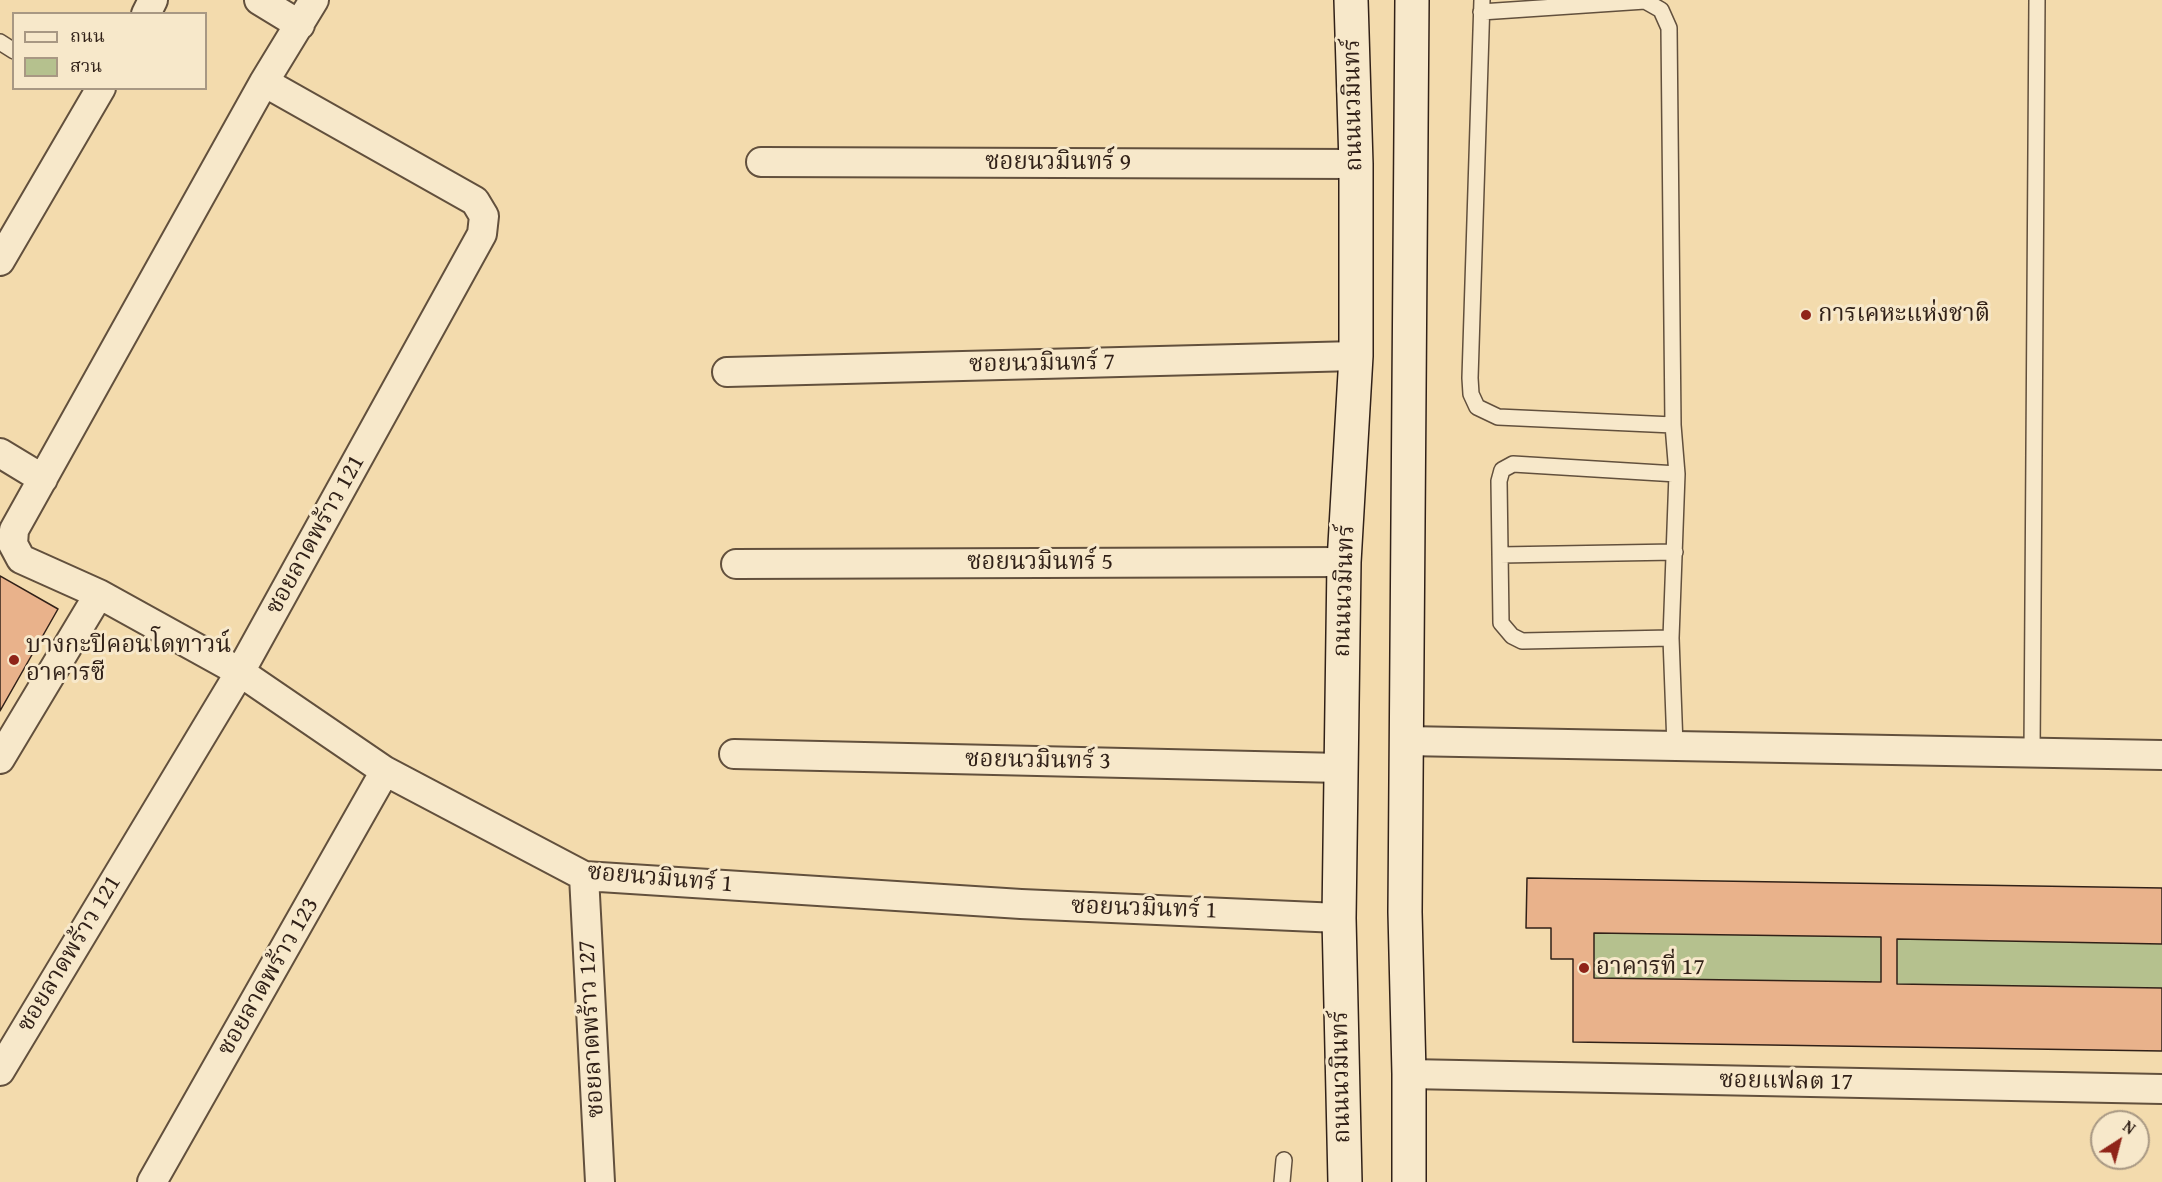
<!DOCTYPE html>
<meta charset="utf-8">
<style>
body{margin:0}
#map{position:relative;width:2162px;height:1182px;overflow:hidden;background:#f3dbad;font-family:"Gentium Book Plus","Noto Serif Thai",serif}
canvas{display:block}
.legend{position:absolute;left:12px;top:12px;width:195px;height:78px;box-sizing:border-box;background:#f7e8ca;border:2px solid #a89883;margin:0;padding:8px 10px;list-style:none;font-size:18px;color:#312118}
.legend li{display:flex;align-items:center;gap:12px;height:30px}
.legend b{width:30px;border:2px solid #a89883}
.north{position:absolute;left:2090px;top:1110px;width:60px;height:60px;box-sizing:border-box;background:#f7e8ca;border:2px solid #a89883;border-radius:50%;rotate:36deg;font-size:16px;font-weight:700;line-height:24px;text-align:center;color:#312118}
.north::after{content:'';display:block;margin:auto;width:21px;height:27px;background:#8f2418;clip-path:polygon(50% 0,100% 100%,50% 72%,0 100%)}
</style>
<div id="map">
<canvas width="2162" height="1182"></canvas>
<ul class="legend">
<li><b style="height:8px;background:#f7e8ca"></b>ถนน</li>
<li><b style="height:16px;background:#b5c18e"></b>สวน</li>
</ul>
<div class="north">N</div>
</div>
<script>
const ctx = document.querySelector('canvas').getContext('2d');
ctx.lineJoin = 'round';
function fillPath(path, color) {
  ctx.fillStyle = color;
  ctx.fill(path, 'evenodd');
}
function shape(rows) {
  const path = new Path2D();
  for (const r of rows) {
    path.moveTo(r[0], r[1]);
    for (let i = 2; i < r.length; i += 2) path.lineTo(r[i], r[i + 1]);
  }
  return path;
}
function stroke(path, color, width, dash) {
  ctx.strokeStyle = color;
  ctx.lineWidth = width;
  ctx.lineCap = dash ? 'butt' : 'round';
  ctx.setLineDash(dash || []);
  ctx.stroke(path);
}
function drawText(font, color, halo, rows, align = 'center') {
  ctx.font = font + ' "Gentium Book Plus","Noto Serif Thai",serif';
  ctx.lineWidth = 6;
  ctx.setLineDash([]);
  ctx.textBaseline = 'middle';
  ctx.strokeStyle = halo;
  ctx.fillStyle = color;
  for (const [text, x, y, turn = 0] of rows) {
    ctx.save();
    ctx.translate(x, y);
    ctx.rotate((+turn || 0) * Math.PI / 180);
    ctx.textAlign = isNaN(turn) ? turn : align;
    if (halo) ctx.strokeText(text, 0, 0);
    ctx.fillText(text, 0, 0);
    ctx.restore();
  }
}
const green = shape([
 [1594,933,1881,937,1881,982,1594,978],
 [1897,939,2162,944,2162,988,1897,984]
]);
const building = shape([
 [0,576,58,609,0,711,0,576],
 [1527,878,2162,888,2162,944,1897,939,1897,984,2162,988,2162,1051,1573,1042,1573,959,1551,959,1551,928,1526,928,1527,878],
 [1594,933,1881,937,1881,982,1594,978,1594,933]
]);
const lane = shape([
 [1482,0,1470,378,1471,394,1477,407,1498,417,1673,425],
 [1481,12,1645,1,1661,10,1669,28,1673,425,1677,474,1671,638,1675,746],
 [0,42,14,51],
 [1500,555,1675,552],
 [1671,638,1522,641,1512,636,1501,623,1499,481,1502,470,1513,464,1677,474],
 [2032,753,2037,0],
 [1282,1182,1284,1160]
]);
const street = shape([
 [259,0,300,25],
 [314,0,264,82,14,530,13,544,21,559,99,594,240,672,385,771,584,876,1021,904,1339,918],
 [146,14,153,0],
 [761,162,1356,164],
 [0,261,101,88],
 [727,372,1356,356],
 [0,453,43,479],
 [736,564,1344,562],
 [1406,741,2162,755],
 [734,754,1341,768],
 [0,759,99,594],
 [584,876,600,1182],
 [0,1071,240,672,482,234,484,216,475,201,264,82],
 [1409,1074,2162,1089],
 [152,1182,385,771]
]);
const secondary = shape([
 [1345,1182,1339,918,1344,562,1356,356,1356,164,1351,0],
 [1409,1182,1409,1074,1405,912,1412,0]
]);
const markers = [
 [1806,315,6,"#8f2418"],
 [14,660,6,"#8f2418"],
 [1584,968,6,"#8f2418"]
];
const streetNames = [
 ["ถนนนวมินทร์",1354,105,-91],
 ["ซอยนวมินทร์ 9",1058,163],
 ["ซอยนวมินทร์ 7",1042,364,-1],
 ["ซอยลาดพร้าว 121",316,535,-61],
 ["ซอยนวมินทร์ 5",1040,563],
 ["ถนนนวมินทร์",1345,591,-88],
 ["ซอยนวมินทร์ 3",1038,761,1],
 ["ซอยนวมินทร์ 1",660,879,5],
 ["ซอยนวมินทร์ 1",1144,909,2],
 ["ซอยลาดพร้าว 121",70,954,-59],
 ["ซอยลาดพร้าว 123",269,977,-60],
 ["ซอยลาดพร้าว 127",592,1029,-93],
 ["ถนนนวมินทร์",1342,1077,-91],
 ["ซอยแฟลต 17",1786,1082,1]
];
const poiNames = [
 ["การเคหะแห่งชาติ",1818,315],
 ["บางกะปิคอนโดทาวน์",26,646],
 ["อาคารซี",26,674],
 ["อาคารที่ 17",1596,968]
];
fillPath(green, '#b5c18e');
fillPath(building, '#e9b28b');
stroke(building, '#312118', 1.5);
stroke(lane, '#62503d', 18);
stroke(street, '#62503d', 32);
stroke(secondary, '#312118', 36);
stroke(lane, '#f7e8ca', 15);
stroke(street, '#f7e8ca', 28);
stroke(secondary, '#f7e8ca', 33);
for (const [x, y, r, color] of markers) {
  const dot = new Path2D();
  dot.arc(x, y, r, 0, 2 * Math.PI);
  ctx.fillStyle = color;
  ctx.fill(dot);
  stroke(dot, '#f7e8ca', 2);
}
drawText('24px', '#312118', '#f7e8ca', streetNames);
drawText('24px', '#312118', '#f7e8ca', poiNames, 'left');
</script>
